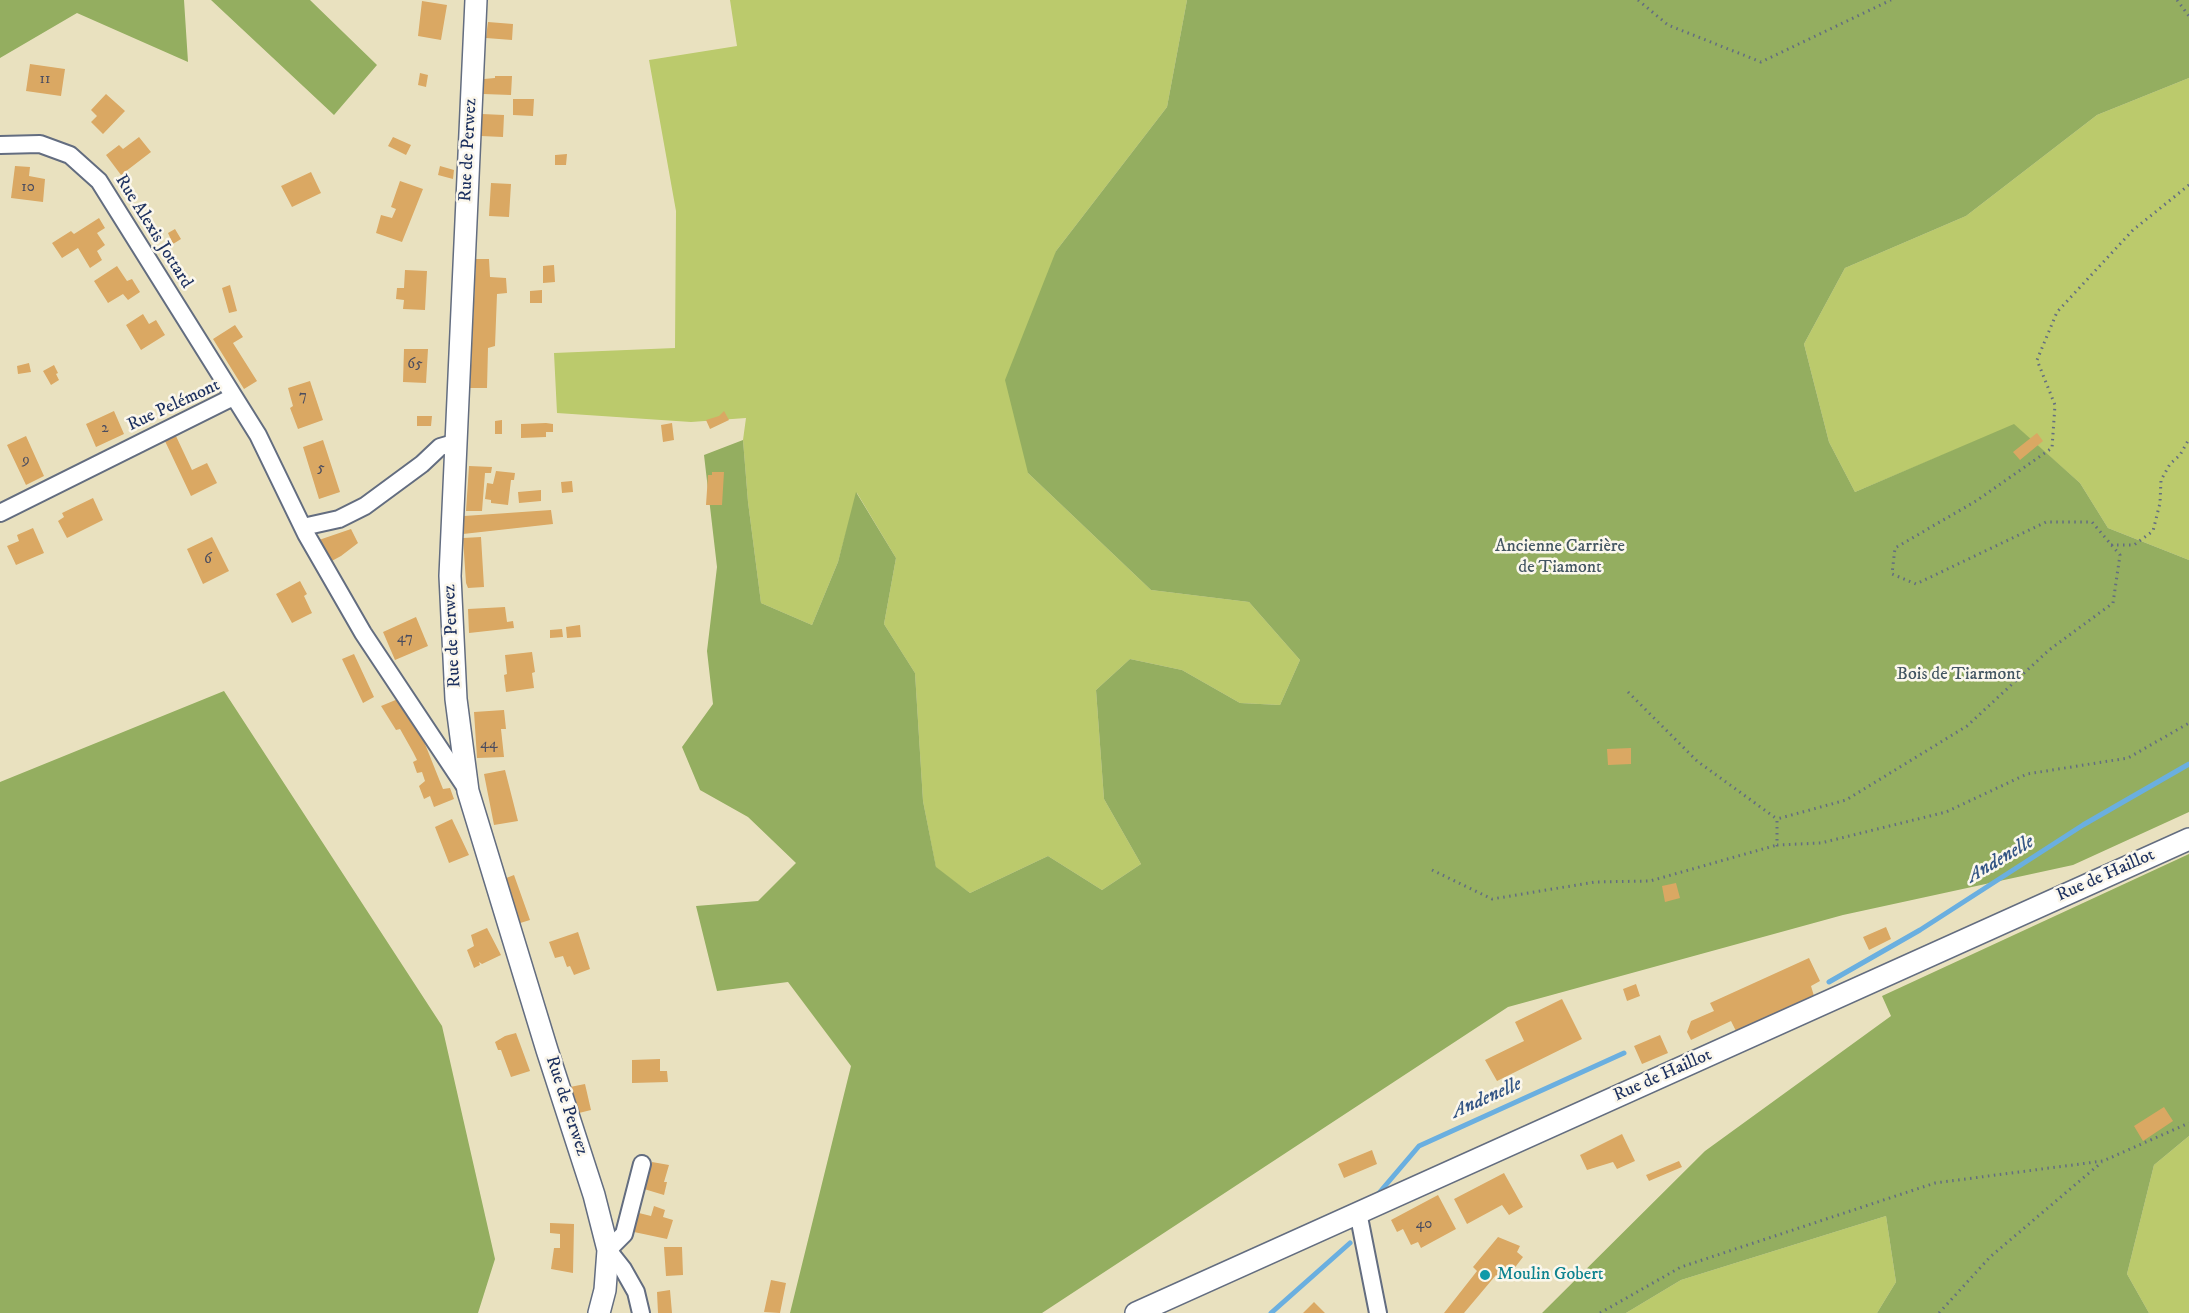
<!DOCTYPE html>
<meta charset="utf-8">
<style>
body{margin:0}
canvas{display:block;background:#e9e1bf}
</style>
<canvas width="2189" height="1313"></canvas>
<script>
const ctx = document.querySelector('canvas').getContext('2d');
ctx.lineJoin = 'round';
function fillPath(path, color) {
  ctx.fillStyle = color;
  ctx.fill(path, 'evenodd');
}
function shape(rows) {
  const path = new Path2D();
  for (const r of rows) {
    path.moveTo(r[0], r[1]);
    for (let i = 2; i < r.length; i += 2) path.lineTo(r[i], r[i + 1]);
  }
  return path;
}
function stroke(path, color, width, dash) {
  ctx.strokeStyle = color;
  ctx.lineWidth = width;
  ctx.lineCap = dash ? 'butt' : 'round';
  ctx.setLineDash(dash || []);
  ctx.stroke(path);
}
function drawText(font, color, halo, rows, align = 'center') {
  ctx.font = font + ' "IM FELL DW Pica",serif';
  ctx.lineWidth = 5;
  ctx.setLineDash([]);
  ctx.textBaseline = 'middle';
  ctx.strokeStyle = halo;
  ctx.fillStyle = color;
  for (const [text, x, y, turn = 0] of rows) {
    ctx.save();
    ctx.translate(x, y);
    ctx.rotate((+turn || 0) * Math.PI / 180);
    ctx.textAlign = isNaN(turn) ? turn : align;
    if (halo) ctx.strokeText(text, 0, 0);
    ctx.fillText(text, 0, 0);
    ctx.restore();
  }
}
const green = shape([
 [730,0,1187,0,1167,107,1056,251,1028,473,1151,590,1249,602,1300,660,1280,705,1240,703,1182,670,1130,659,1096,690,1104,799,1141,864,1102,890,1048,856,970,893,936,868,923,801,915,673,884,624,896,558,857,493,838,562,812,625,761,603,748,502,743,440,746,418,691,422,557,413,554,353,675,348,676,211,649,60,737,46],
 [2189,78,2189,560,2108,528,2080,483,2014,425,1855,492,1829,442,1804,344,1845,268,1966,216,2097,115],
 [2189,1136,2189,1313,2149,1313,2127,1274,2154,1165],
 [1886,1216,1896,1282,1877,1313,1626,1313,1681,1280]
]);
const forest = shape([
 [0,0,184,0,188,62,77,13,0,58],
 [211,0,310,0,377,65,334,115],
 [1187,0,2189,0,2189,78,2097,115,1966,216,1845,268,1804,344,1829,442,1855,492,2014,424,2080,483,2108,528,2189,560,2189,812,2073,865,1843,915,1508,1007,1042,1313,790,1313,851,1066,788,982,717,991,696,906,758,901,796,863,748,817,700,790,682,747,713,704,707,651,717,567,704,455,743,440,748,502,761,603,812,625,838,562,856,492,896,558,884,624,915,673,923,801,936,867,970,893,1048,856,1102,890,1141,864,1104,799,1096,690,1130,659,1182,670,1240,703,1280,705,1300,660,1249,602,1151,590,1028,473,1005,380,1056,251,1167,107],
 [224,691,442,1026,495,1259,478,1313,0,1313,0,782],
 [2189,854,2189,1136,2154,1165,2127,1274,2149,1313,1877,1313,1896,1282,1886,1216,1681,1280,1626,1313,1542,1313,1705,1151,1891,1016,1882,996]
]);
const stream = shape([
 [1829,982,1920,930,2083,825,2189,764],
 [1379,1193,1419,1146,1624,1053],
 [1271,1313,1350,1243]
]);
const building = shape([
 [422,1,447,5,441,40,418,36],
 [488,22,513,24,512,40,486,38],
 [30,64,65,69,61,96,26,91],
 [420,73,428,75,426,87,418,85],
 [495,76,512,76,511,95,483,94,484,79,495,78],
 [106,94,125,111,103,134,91,122,97,116,91,110],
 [513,99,534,99,533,116,513,115],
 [482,114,504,115,503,137,481,136],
 [139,137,151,152,121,175,106,155,119,145,123,149],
 [393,137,411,145,406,155,388,146],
 [567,154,566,165,555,165,555,155],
 [15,166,30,167,29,176,45,179,43,202,11,198],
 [440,166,454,170,453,179,438,175],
 [311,172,321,193,292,207,281,186],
 [400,181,423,189,402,242,376,233,381,215,392,218,396,209,391,207],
 [491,183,511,184,509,217,489,216],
 [99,218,105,228,97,233,105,245,97,251,102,260,90,268,78,248,62,258,52,243,71,231,74,234],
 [175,229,181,239,173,244,168,233],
 [476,259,489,259,490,277,506,278,507,293,497,294,495,346,488,348,487,388,470,388],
 [554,265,555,282,543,283,543,266],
 [117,266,127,281,132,279,140,292,128,300,123,294,108,303,94,281],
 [405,270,427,271,425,310,403,309,404,300,396,299,397,288,404,288],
 [230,285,237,311,229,313,222,288],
 [542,290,542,303,530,303,530,291],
 [143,314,149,324,156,320,165,335,141,350,126,325],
 [235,325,243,337,233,343,257,381,244,389,213,339],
 [404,349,428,349,426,383,403,382],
 [29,363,31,372,18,374,17,366],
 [54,365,58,373,56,374,59,380,51,385,43,371],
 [310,381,323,420,298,429,290,408,293,406,288,388],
 [114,411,124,434,96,447,86,424],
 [724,411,729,420,710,429,706,420,719,416],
 [417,416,432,416,431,426,417,426],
 [502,420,502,434,495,434,495,421],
 [546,423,553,424,553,432,546,432,546,437,521,438,521,424],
 [672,423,674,440,663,442,661,425],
 [2037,433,2043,441,2020,460,2013,452],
 [175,434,192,470,207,463,217,483,191,496,164,439],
 [26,436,44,476,26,485,7,445],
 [323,440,340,492,319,499,303,447],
 [469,466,492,467,491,473,485,473,482,511,466,511],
 [496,471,515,473,514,480,511,480,508,505,491,503,491,500,485,499,487,483,493,484],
 [712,472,724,472,722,505,706,505,708,475,712,475],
 [572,481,573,492,562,493,561,482],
 [541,490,541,501,519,503,518,492],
 [93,498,103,520,67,538,58,521,64,517,62,513],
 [551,510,553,524,463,534,464,516],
 [33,528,44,553,16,565,7,546,19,541,17,535],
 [351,529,358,543,341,556,328,563,316,541],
 [212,537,229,571,203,584,187,549],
 [481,537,484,587,468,588,466,583,463,538],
 [300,581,307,594,304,596,312,613,292,623,276,594],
 [505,607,507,622,513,621,514,628,469,633,468,609],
 [416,617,428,646,395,660,383,632],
 [580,625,581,637,567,638,566,627],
 [562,629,563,637,550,638,550,630],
 [532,652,535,672,532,673,534,688,506,692,504,675,507,674,505,655],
 [354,654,374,697,363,703,342,659],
 [398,699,421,734,443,789,450,788,454,799,434,807,430,796,424,799,419,786,425,781,422,772,417,773,413,762,417,760,413,752,400,729,396,730,381,706],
 [504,710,506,729,501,729,504,757,477,758,474,712],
 [1631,748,1631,764,1608,765,1607,749],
 [505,770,518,821,494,825,484,774],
 [452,819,469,855,449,863,435,827],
 [514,875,530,920,517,924,501,880],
 [1676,883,1680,898,1665,902,1662,886],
 [1886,927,1891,939,1869,950,1863,937],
 [487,928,501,955,482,964,479,962,480,965,474,968,467,950,474,946,471,935],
 [578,932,590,969,574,975,570,966,567,967,563,956,555,958,549,942],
 [1809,958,1820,981,1811,986,1814,996,1736,1031,1731,1021,1691,1040,1687,1032,1691,1021,1714,1011,1710,1003],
 [1636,984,1640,996,1627,1001,1623,989],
 [1562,999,1582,1039,1497,1081,1485,1060,1524,1041,1515,1022],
 [516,1033,530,1071,511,1077,501,1050,498,1050,495,1042,505,1036],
 [1660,1035,1668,1053,1642,1064,1634,1046],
 [660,1059,660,1071,667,1071,668,1082,632,1083,632,1060],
 [585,1084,591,1110,575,1114,570,1087],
 [2164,1107,2173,1121,2143,1141,2134,1126],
 [1622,1134,1635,1161,1617,1169,1613,1162,1587,1170,1580,1155],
 [1372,1150,1377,1164,1344,1178,1338,1164],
 [1679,1161,1682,1167,1649,1181,1646,1175],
 [652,1162,669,1165,664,1182,667,1182,664,1195,644,1189],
 [1504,1173,1523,1207,1509,1215,1502,1205,1467,1224,1454,1199],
 [1438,1195,1456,1229,1421,1248,1418,1242,1411,1245,1403,1229,1397,1232,1391,1220],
 [654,1206,665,1210,663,1217,673,1220,667,1239,634,1232,639,1213,651,1216],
 [550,1223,574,1224,573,1273,551,1269,554,1248,560,1248,560,1234,550,1233],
 [1498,1237,1520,1246,1517,1252,1523,1257,1513,1270,1507,1265,1499,1276,1496,1275,1464,1313,1444,1313,1477,1271,1473,1267],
 [664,1247,682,1247,683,1275,666,1276],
 [771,1280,786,1283,780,1313,764,1312],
 [670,1290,672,1313,658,1313,657,1292],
 [1314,1302,1325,1313,1303,1313]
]);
const path = shape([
 [1638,0,1668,25,1761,62,1891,0],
 [2177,0,2189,16],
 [2189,185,2133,230,2057,312,2037,360,2055,405,2052,448,1976,501,1895,548,1892,574,1916,584,2046,522,2092,522,2120,555,2113,603,2049,650,1967,726,1846,800,1777,819,1777,845,1821,843,1946,812,2027,774,2128,758,2189,723],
 [2111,545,2134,545,2153,531,2160,503,2161,480,2170,464,2180,455,2189,439],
 [1628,692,1697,761,1777,819],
 [1432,870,1492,899,1595,882,1650,881,1777,845],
 [1600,1313,1681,1267,1935,1183,2103,1161,2189,1123],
 [1939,1313,1990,1257,2102,1162]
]);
const minor = shape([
 [0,145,40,144,70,155,99,181,258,435,306,534,363,633,466,788],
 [0,513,233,397],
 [303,527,339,519,365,506,422,464,440,447,454,443],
 [1358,1212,1378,1313],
 [641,1313,636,1292,623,1269,608,1250,624,1234,642,1164]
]);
const tertiary = shape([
 [476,0,450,576,456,699,468,791,547,1050,594,1195,608,1250,605,1290,599,1313],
 [1136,1313,2189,839]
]);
const markers = [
 [1485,1275,6,"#0f9aa8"]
];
const numberNames = [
 ["11",45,80],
 ["10",28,188],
 ["65",415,365],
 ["7",303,397],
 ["2",105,429],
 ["9",26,461],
 ["5",321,469],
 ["6",208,560],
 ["47",405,639],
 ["44",489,745],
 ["40",1424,1225]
];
const streetNames = [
 ["Rue de Perwez",469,150,-87],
 ["Rue Alexis Jottard",153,232,58],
 ["Rue Pelémont",174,406,-25],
 ["Rue de Perwez",453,636,-93],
 ["Rue de Haillot",2106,876,-24],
 ["Rue de Haillot",1663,1076,-24],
 ["Rue de Perwez",566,1106,72]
];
const parkNames = [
 ["Ancienne Carrière",1560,547],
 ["de Tiamont",1560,568],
 ["Bois de Tiarmont",1959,675]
];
const cultureNames = [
 ["Moulin Gobert",1497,1275]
];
const waterNames = [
 ["Andenelle",2001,860,-31],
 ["Andenelle",1487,1099,-24]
];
fillPath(green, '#bbca6c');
fillPath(forest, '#94ae60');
stroke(stream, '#6aafe0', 5);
fillPath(building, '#daa863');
stroke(minor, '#636d80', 20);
stroke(tertiary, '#636d80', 24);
stroke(path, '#636d80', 3, [1.5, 4.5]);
stroke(minor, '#fff', 16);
stroke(tertiary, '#fff', 21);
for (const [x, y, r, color] of markers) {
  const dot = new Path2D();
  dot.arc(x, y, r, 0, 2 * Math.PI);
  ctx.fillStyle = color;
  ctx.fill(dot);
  stroke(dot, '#fbf7ec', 2);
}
drawText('15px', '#4b4d5f', null, numberNames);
drawText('18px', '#1b2f5e', '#fbf7ec', streetNames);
drawText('18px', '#435662', '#fbf7ec', parkNames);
drawText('18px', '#0d838f', '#fbf7ec', cultureNames, 'left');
drawText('italic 20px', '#335585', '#fbf7ec', waterNames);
</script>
